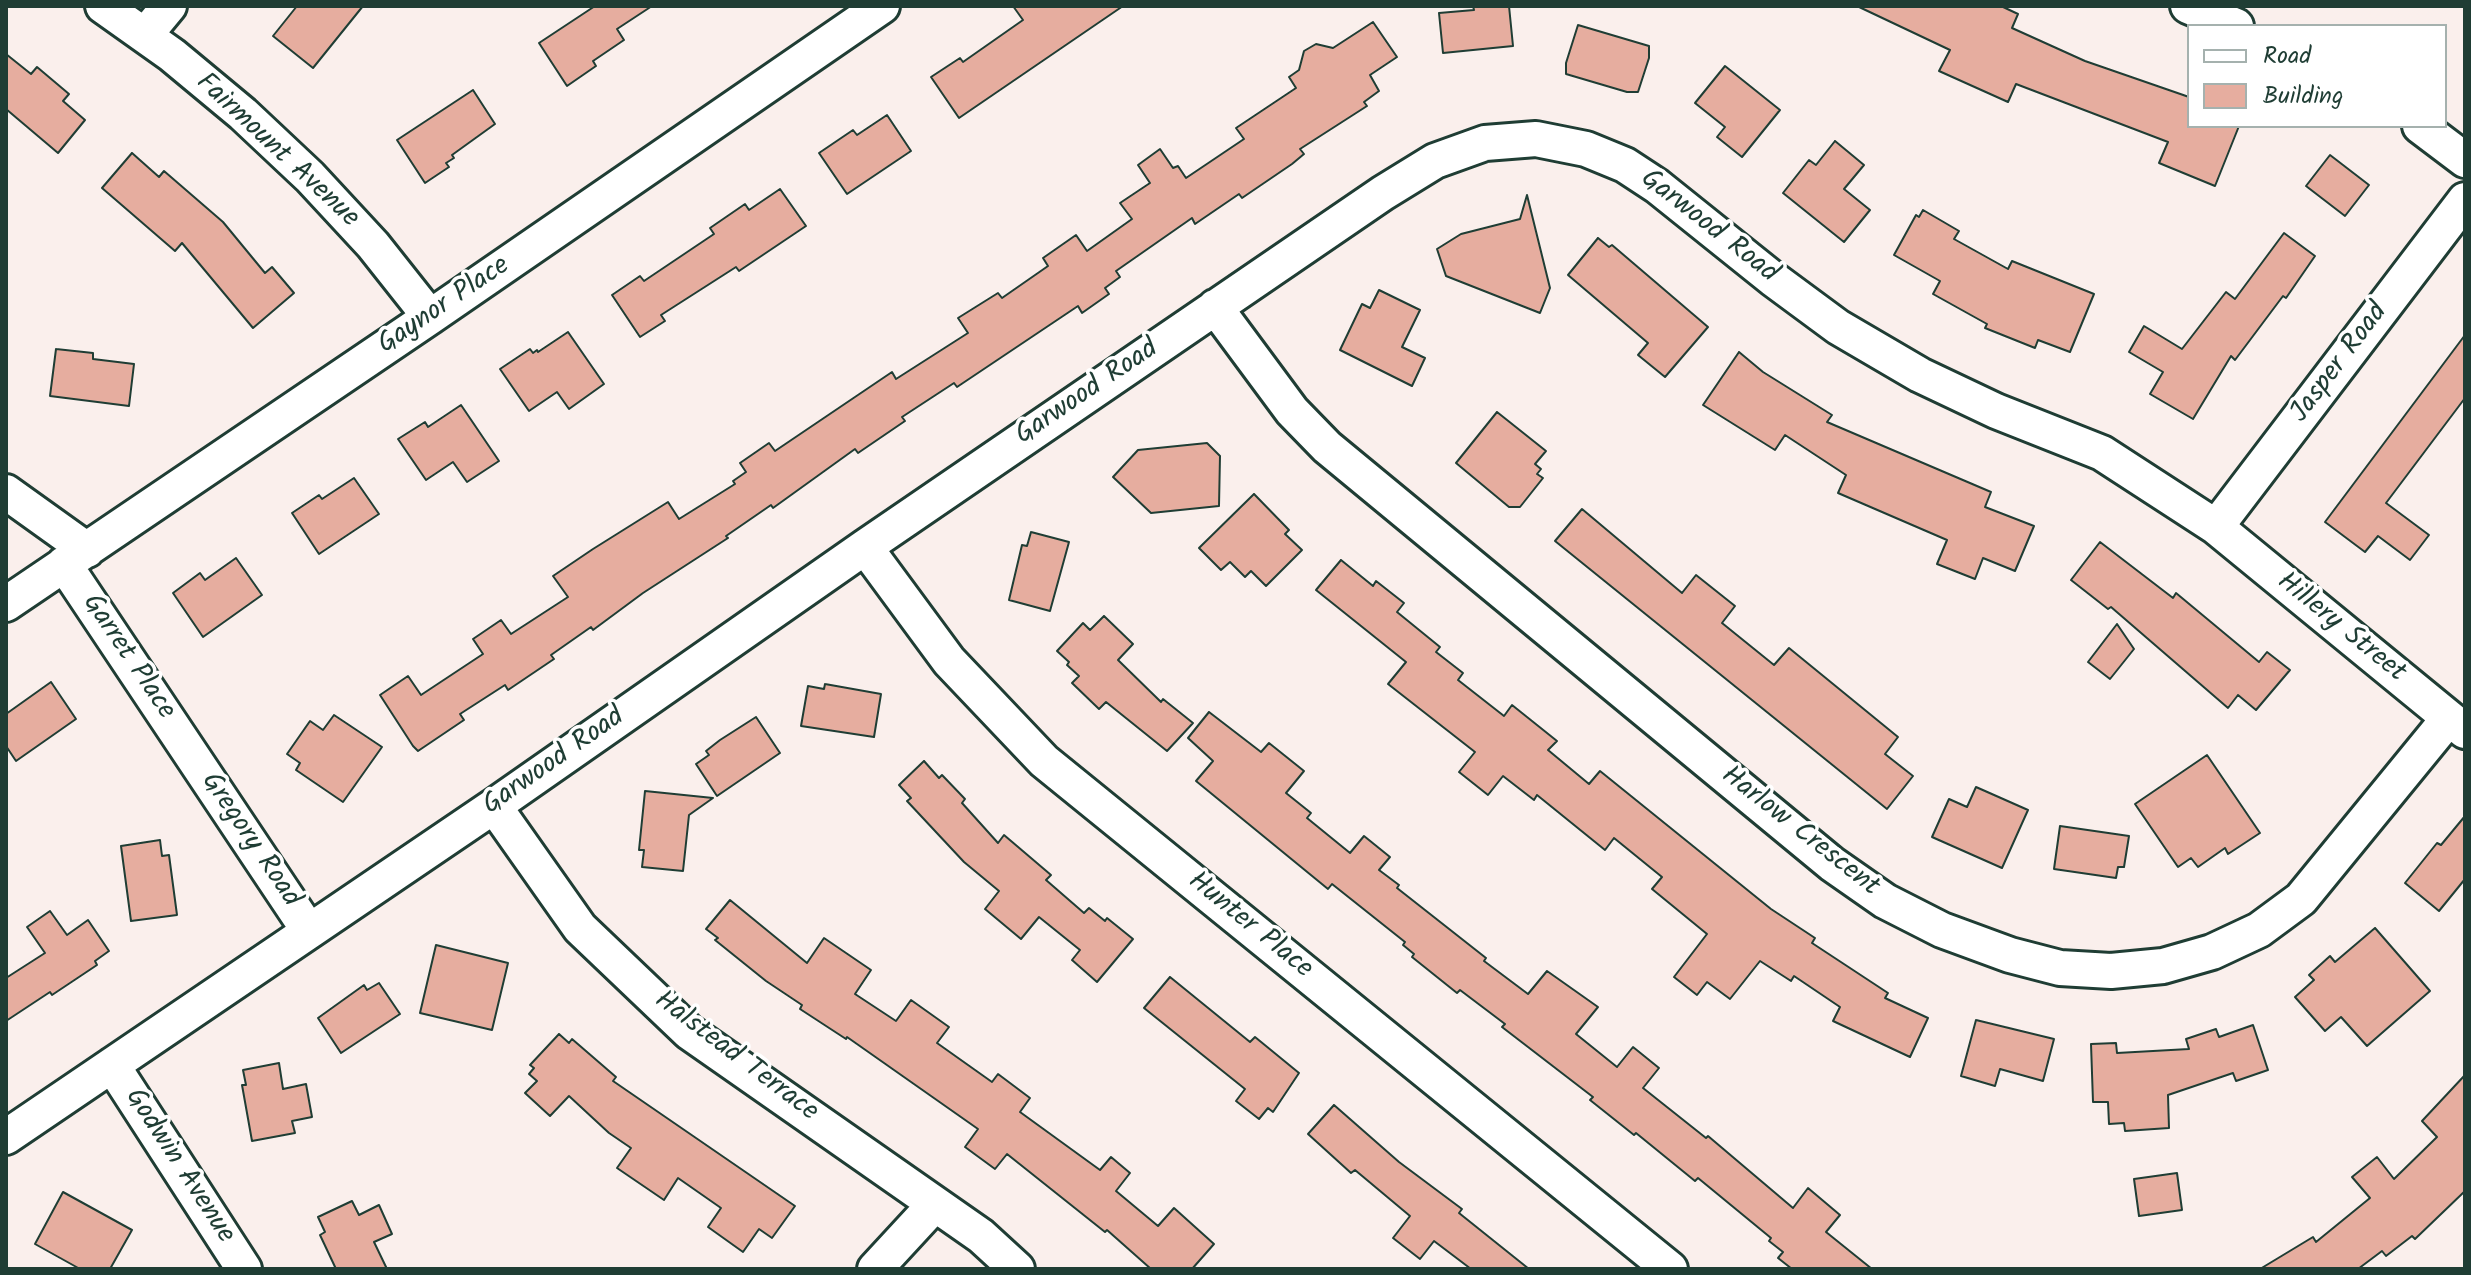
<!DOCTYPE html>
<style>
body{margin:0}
#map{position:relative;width:2471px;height:1275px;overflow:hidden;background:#faefec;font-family:Kalam,sans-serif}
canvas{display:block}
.frame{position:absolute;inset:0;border:8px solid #1f3d34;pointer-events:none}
.legend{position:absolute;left:2187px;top:24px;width:260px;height:104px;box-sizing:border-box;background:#fff;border:2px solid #a5b1ae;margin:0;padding:10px 14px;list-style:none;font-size:24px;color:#1f3d34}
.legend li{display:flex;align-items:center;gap:16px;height:40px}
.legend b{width:40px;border:2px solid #a5b1ae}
</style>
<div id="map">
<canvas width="2471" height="1275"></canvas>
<div class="frame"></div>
<ul class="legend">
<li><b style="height:10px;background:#fff"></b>Road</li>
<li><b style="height:22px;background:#e6ad9f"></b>Building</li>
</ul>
</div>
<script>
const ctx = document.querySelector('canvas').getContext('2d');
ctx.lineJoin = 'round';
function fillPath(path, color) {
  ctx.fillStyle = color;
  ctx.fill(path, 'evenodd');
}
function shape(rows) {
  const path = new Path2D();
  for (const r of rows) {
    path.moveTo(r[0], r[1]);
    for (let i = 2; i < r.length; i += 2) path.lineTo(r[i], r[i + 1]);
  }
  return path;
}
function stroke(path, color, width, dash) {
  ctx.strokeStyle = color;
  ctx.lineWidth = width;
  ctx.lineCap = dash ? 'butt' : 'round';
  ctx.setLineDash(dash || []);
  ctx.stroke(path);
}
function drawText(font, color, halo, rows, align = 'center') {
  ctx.font = font + ' Kalam,sans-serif';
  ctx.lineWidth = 7;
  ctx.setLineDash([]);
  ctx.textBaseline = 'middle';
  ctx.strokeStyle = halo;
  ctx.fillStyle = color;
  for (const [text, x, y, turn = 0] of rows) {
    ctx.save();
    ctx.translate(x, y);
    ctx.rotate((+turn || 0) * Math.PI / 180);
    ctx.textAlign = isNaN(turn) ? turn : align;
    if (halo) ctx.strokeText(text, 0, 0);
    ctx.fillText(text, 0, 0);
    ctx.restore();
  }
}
const building = shape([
 [297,6,363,6,313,68,273,36,297,6],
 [595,6,652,6,617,29,624,40,593,61,596,66,567,86,539,43,595,6],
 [1013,6,1123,6,959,118,931,77,960,58,963,62,1023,20,1013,6],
 [1473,6,1509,6,1513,46,1443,53,1439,13,1474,10,1473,6],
 [1857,6,2001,6,2018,14,2012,28,2085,61,2189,97,2189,126,2239,126,2215,186,2159,163,2168,142,2016,84,2008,102,1939,71,1950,50,1857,6],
 [1373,22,1397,57,1370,75,1379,91,1364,102,1367,106,1300,149,1304,154,1292,164,1242,198,1239,194,1195,224,1192,218,1116,271,1120,277,1105,288,1109,294,1082,313,1078,306,957,387,954,383,902,417,905,421,858,453,855,449,773,508,771,505,726,536,728,538,643,593,593,630,591,627,551,655,554,659,508,690,505,685,460,714,464,720,418,751,413,746,380,695,408,676,421,695,483,654,473,639,501,620,511,634,568,597,553,576,593,549,668,502,679,519,735,484,733,481,746,472,740,463,769,443,775,451,892,372,896,379,968,333,958,318,998,293,1002,298,1048,266,1043,258,1076,235,1087,251,1132,219,1120,203,1150,183,1138,165,1160,149,1173,168,1178,166,1186,178,1244,139,1236,128,1296,88,1289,77,1299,70,1304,51,1316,44,1333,48,1373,22],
 [1578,25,1649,46,1649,58,1638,92,1627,92,1566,74,1566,63,1578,25],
 [6,54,31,74,37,67,69,94,63,101,85,120,58,153,6,109,6,54],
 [1725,66,1780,110,1742,157,1717,137,1725,127,1695,103,1725,66],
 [473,90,495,124,452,155,454,158,446,163,449,167,425,183,397,140,473,90],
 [887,115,911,151,847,194,819,153,853,130,857,135,887,115],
 [1835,141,1864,165,1844,189,1870,210,1844,242,1783,193,1809,160,1816,165,1835,141],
 [132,153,159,177,164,171,223,222,265,273,272,267,294,293,253,328,182,243,175,251,102,188,132,153],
 [2330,155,2369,185,2345,216,2306,186,2330,155],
 [780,189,806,226,739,271,736,267,661,315,665,321,640,337,612,295,640,276,644,281,714,234,710,228,745,204,749,210,780,189],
 [1527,195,1550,288,1540,313,1446,276,1437,249,1461,234,1520,219,1527,195],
 [1923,210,1959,231,1954,239,2008,269,2012,261,2094,294,2070,352,2038,340,2035,348,1985,328,1987,324,1933,294,1940,281,1894,255,1916,215,1919,217,1923,210],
 [2284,233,2315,256,2286,298,2283,296,2235,360,2231,356,2193,419,2150,394,2163,372,2129,352,2144,326,2182,349,2226,292,2235,299,2284,233],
 [1598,238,1609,247,1612,245,1708,327,1665,377,1638,355,1648,343,1568,275,1598,238],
 [1379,290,1420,310,1402,347,1425,358,1412,386,1340,350,1362,304,1370,308,1379,290],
 [568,332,604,384,569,409,557,392,529,411,500,369,530,349,533,353,537,350,538,352,568,332],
 [2465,335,2465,398,2386,503,2429,535,2410,560,2378,536,2365,552,2325,522,2465,335],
 [56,349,93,353,93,359,134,364,129,406,50,396,56,349],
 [1739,352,1763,372,1832,415,1827,422,1991,492,1985,507,2034,526,2015,571,1983,558,1975,579,1937,564,1947,540,1838,493,1846,475,1785,435,1775,450,1703,405,1739,352],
 [461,405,499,461,467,482,453,462,426,480,398,439,425,422,428,427,461,405],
 [1497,412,1546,451,1535,464,1541,469,1537,474,1543,478,1520,507,1509,507,1456,463,1497,412],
 [1207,443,1220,456,1219,506,1151,513,1113,477,1138,450,1207,443],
 [354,478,379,514,319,554,292,513,319,495,322,499,354,478],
 [1254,494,1289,530,1285,534,1302,550,1266,586,1251,571,1245,577,1230,562,1221,570,1199,548,1254,494],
 [1582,509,1682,593,1696,575,1735,606,1722,623,1774,665,1789,648,1898,737,1885,754,1913,776,1887,809,1555,541,1582,509],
 [1031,532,1069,542,1050,611,1009,600,1022,545,1027,546,1031,532],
 [2100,542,2173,598,2176,593,2259,662,2267,652,2290,670,2256,710,2238,695,2228,708,2111,607,2108,609,2071,580,2100,542],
 [236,558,262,595,203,637,173,593,200,573,205,580,236,558],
 [1341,560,1373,586,1376,581,1404,603,1397,612,1440,647,1436,652,1463,673,1458,680,1504,716,1512,705,1557,741,1548,750,1589,784,1600,771,1771,909,1815,938,1812,943,1888,993,1885,998,1928,1018,1910,1057,1833,1021,1840,1007,1794,976,1791,981,1760,961,1730,999,1707,982,1697,995,1674,977,1707,934,1652,889,1662,877,1614,838,1605,850,1537,795,1534,800,1503,776,1488,795,1459,772,1475,752,1388,684,1406,662,1316,590,1341,560],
 [1104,616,1133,644,1118,660,1161,702,1163,699,1193,723,1167,751,1106,702,1099,709,1072,683,1079,676,1067,665,1069,662,1057,651,1083,623,1090,630,1104,616],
 [2117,624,2134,649,2110,679,2088,662,2117,624],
 [51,682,76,719,16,761,6,746,6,714,51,682],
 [825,684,881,694,874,737,801,726,808,686,824,689,825,684],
 [1209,712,1261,752,1269,743,1304,771,1286,793,1311,813,1307,818,1350,853,1364,836,1390,857,1379,870,1399,885,1397,888,1486,958,1484,961,1528,994,1547,971,1598,1007,1576,1034,1617,1067,1633,1047,1659,1068,1643,1088,1706,1138,1708,1136,1793,1208,1808,1188,1840,1215,1826,1232,1872,1269,1792,1269,1778,1258,1783,1252,1769,1241,1771,1238,1698,1178,1695,1181,1636,1133,1634,1135,1590,1100,1593,1097,1502,1027,1505,1024,1460,990,1457,993,1412,957,1414,954,1403,945,1405,942,1332,884,1328,889,1196,781,1213,761,1188,738,1209,712],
 [334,715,382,747,343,802,296,770,300,763,287,754,310,721,323,730,334,715],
 [756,717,780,753,717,796,696,764,709,755,706,751,720,740,756,717],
 [2207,755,2260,833,2228,854,2225,848,2198,867,2191,858,2178,867,2135,804,2207,755],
 [924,761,939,778,942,775,965,799,962,803,998,843,1004,835,1051,875,1046,880,1084,913,1089,908,1105,921,1107,918,1133,939,1097,982,1072,960,1080,950,1039,917,1021,939,985,909,999,891,964,862,907,801,911,798,899,785,924,761],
 [1976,787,2028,810,2002,868,1932,837,1949,799,1967,807,1976,787],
 [645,791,713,798,689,815,683,871,642,867,644,850,639,850,645,791],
 [2465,816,2465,879,2439,911,2405,883,2437,843,2441,845,2465,816],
 [2060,826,2129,836,2124,867,2118,867,2116,878,2054,869,2060,826],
 [160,840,162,856,169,855,177,915,131,921,121,846,160,840],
 [730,900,807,963,824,938,871,970,855,994,896,1021,911,1000,949,1027,937,1043,992,1082,998,1074,1030,1098,1020,1112,1100,1170,1111,1157,1130,1173,1116,1191,1158,1226,1174,1208,1214,1244,1192,1269,1151,1269,1107,1230,1105,1232,1007,1154,995,1169,965,1147,978,1129,847,1037,846,1039,800,1009,802,1005,766,981,715,940,718,938,706,929,730,900],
 [50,911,67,935,88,920,109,951,95,961,97,965,52,995,50,992,6,1021,6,978,45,953,27,927,50,911],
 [2375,928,2430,991,2367,1046,2341,1017,2325,1031,2295,997,2314,980,2309,975,2330,956,2335,962,2375,928],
 [436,945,508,963,492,1030,420,1013,436,945],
 [1170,977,1250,1042,1255,1037,1299,1073,1273,1112,1268,1108,1259,1119,1236,1101,1245,1089,1144,1008,1170,977],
 [379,983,400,1014,341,1053,318,1018,364,985,367,990,379,983],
 [1976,1020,2054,1039,2043,1081,2000,1069,1995,1086,1961,1076,1976,1020],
 [2253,1025,2268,1070,2236,1081,2233,1073,2168,1095,2169,1128,2125,1131,2124,1123,2109,1124,2108,1102,2093,1102,2091,1044,2116,1043,2117,1053,2189,1049,2186,1039,2216,1029,2219,1037,2253,1025],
 [559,1034,569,1043,572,1039,616,1077,613,1081,795,1206,772,1238,759,1229,743,1252,708,1227,721,1208,678,1178,664,1200,617,1168,631,1148,609,1133,569,1096,550,1116,525,1093,537,1081,529,1074,534,1068,530,1065,559,1034],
 [279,1063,283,1089,306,1084,312,1117,292,1121,295,1133,252,1141,242,1085,246,1085,243,1070,279,1063],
 [2465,1075,2465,1191,2415,1239,2412,1236,2386,1256,2382,1251,2358,1269,2260,1269,2313,1237,2316,1242,2370,1198,2352,1177,2377,1157,2394,1179,2437,1137,2422,1121,2465,1075],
 [1334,1105,1399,1162,1462,1209,1459,1213,1529,1269,1471,1269,1434,1241,1420,1259,1393,1238,1410,1216,1355,1170,1351,1173,1308,1134,1334,1105],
 [2177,1173,2182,1210,2139,1216,2134,1179,2177,1173],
 [63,1192,132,1230,110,1269,80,1269,35,1244,63,1192],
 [352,1201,359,1215,379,1205,392,1234,374,1242,387,1269,336,1269,320,1235,325,1232,318,1217,352,1201]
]);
const minor = shape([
 [103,6,172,55,243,114,310,177,373,245,430,317],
 [2188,6,2236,26],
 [145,35,169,6],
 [2420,126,2465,160],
 [1215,307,1292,411,1327,447,1832,864,1885,901,1942,930,2010,955,2060,968,2111,971,2163,966,2212,952,2259,930,2301,899,2449,718],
 [6,492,87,550],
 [2216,527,2465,200],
 [865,547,949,661,1044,761,1670,1269],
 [64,564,309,931],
 [6,604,430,317,882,6],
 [494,806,580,928,689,1032,981,1236,1017,1269],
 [112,1065,244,1269],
 [6,1137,494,806,865,547,1383,193,1435,161,1485,143,1536,139,1586,149,1625,165,1657,186,1773,279,1838,327,1920,375,1996,411,2102,453,2216,527,2465,731],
 [875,1269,935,1204]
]);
const streetNames = [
 ["Fairmount Avenue",276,152,43],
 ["Garwood Road",1708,228,38],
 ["Gaynor Place",445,307,-34],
 ["Jasper Road",2341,364,-53],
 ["Garwood Road",1088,394,-34],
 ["Hillery Street",2340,629,39],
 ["Garret Place",127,658,56],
 ["Garwood Road",555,763,-35],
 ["Harlow Crescent",1799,833,38],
 ["Gregory Road",249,841,56],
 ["Hunter Place",1249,927,39],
 ["Halstead Terrace",735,1058,37],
 ["Godwin Avenue",178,1167,57]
];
fillPath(building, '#e6ad9f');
stroke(building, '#1f3d34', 2);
stroke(minor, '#1f3d34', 40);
stroke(minor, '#fff', 34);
drawText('28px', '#1f3d34', '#fff', streetNames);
</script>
